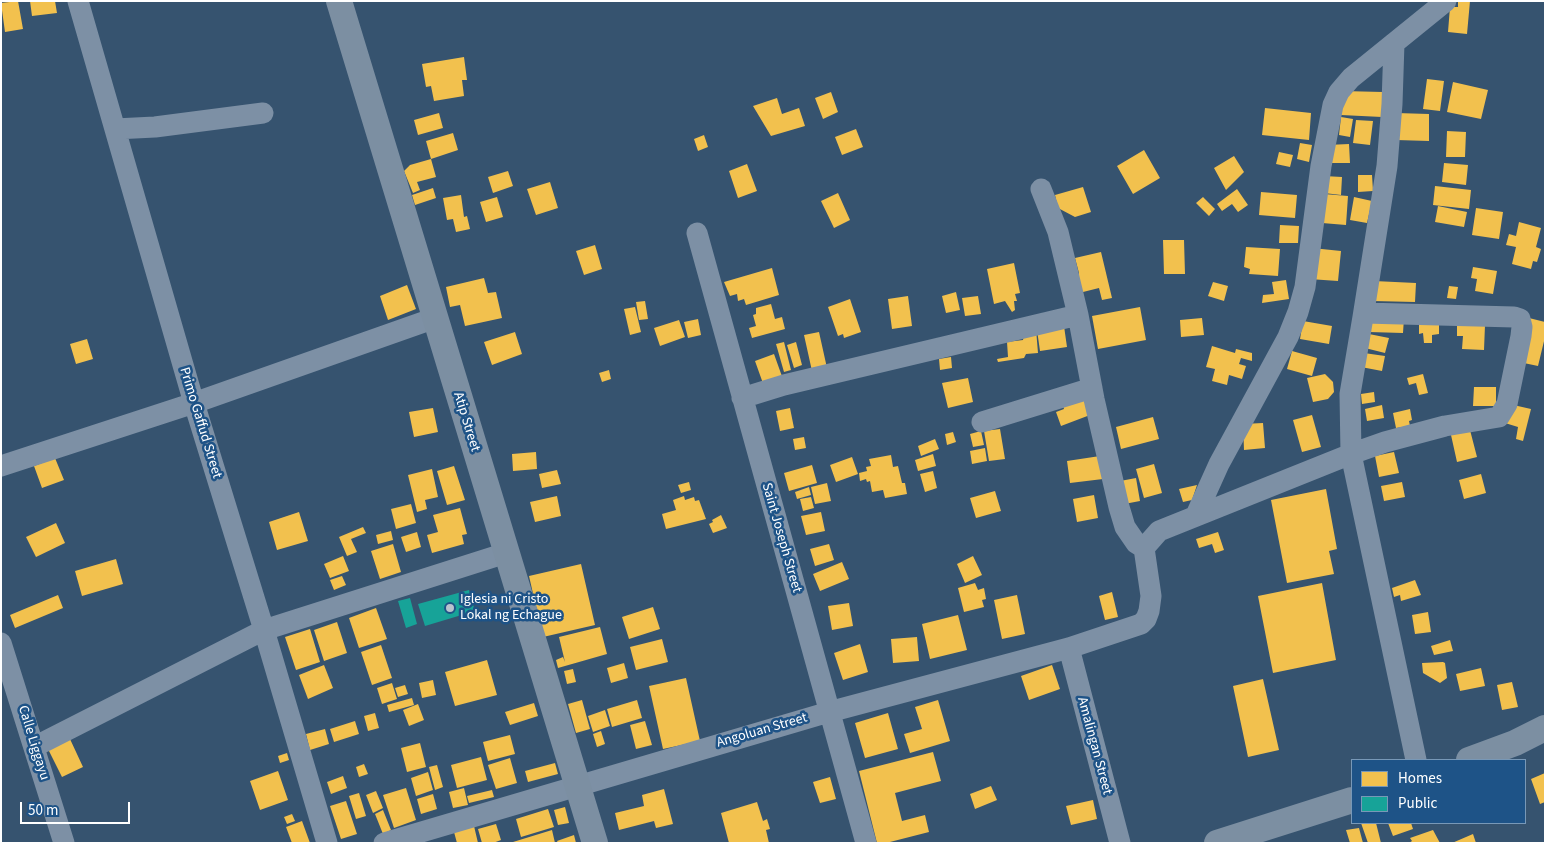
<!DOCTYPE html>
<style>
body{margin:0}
#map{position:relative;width:1546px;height:844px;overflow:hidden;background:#36536f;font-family:"Source Sans 3",sans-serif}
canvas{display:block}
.frame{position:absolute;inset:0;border:2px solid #fff;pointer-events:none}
.legend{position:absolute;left:1351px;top:759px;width:175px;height:65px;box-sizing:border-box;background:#1e5387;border:1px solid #7898b7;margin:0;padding:6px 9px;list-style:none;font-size:15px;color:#fff}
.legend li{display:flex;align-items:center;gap:10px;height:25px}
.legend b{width:25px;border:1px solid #7898b7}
.scale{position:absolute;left:20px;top:802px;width:110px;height:22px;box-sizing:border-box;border:2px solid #fff;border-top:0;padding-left:6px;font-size:15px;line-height:18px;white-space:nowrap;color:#fff;-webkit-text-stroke:4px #1e5387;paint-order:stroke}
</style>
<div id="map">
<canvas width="1546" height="844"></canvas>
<div class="frame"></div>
<ul class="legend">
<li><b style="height:14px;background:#f2c14e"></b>Homes</li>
<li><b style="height:14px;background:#17a398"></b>Public</li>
</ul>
<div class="scale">50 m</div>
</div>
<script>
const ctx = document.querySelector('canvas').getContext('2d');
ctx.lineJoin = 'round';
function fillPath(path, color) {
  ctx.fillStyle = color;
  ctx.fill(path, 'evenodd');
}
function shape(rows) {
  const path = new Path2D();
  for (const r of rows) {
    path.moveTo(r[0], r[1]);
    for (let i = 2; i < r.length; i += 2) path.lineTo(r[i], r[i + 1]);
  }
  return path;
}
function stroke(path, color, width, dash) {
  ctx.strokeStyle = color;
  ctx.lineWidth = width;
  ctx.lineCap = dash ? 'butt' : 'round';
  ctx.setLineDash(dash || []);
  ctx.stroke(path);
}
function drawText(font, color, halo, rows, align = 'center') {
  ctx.font = font + ' "Source Sans 3",sans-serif';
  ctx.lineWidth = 5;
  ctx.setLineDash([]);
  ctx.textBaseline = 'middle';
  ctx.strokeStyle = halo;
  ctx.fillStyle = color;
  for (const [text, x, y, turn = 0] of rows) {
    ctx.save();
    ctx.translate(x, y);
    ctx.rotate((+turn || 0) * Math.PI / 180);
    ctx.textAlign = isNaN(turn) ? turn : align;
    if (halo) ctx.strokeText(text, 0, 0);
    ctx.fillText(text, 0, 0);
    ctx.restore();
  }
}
const homes = shape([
 [18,1,23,29,5,32,1,3],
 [30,1,55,1,57,13,32,16],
 [1458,1,1470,1,1467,34,1448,32,1450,7,1458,7],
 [464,57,467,80,462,80,464,96,434,101,431,86,426,87,422,64],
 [1427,79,1444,81,1440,111,1423,109],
 [1453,82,1488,90,1481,119,1447,112],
 [1342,91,1383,92,1382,117,1341,115],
 [831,92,838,112,823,119,815,98],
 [777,98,782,114,799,108,805,126,771,136,753,106],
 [1265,108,1311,113,1309,140,1262,135],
 [439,113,443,128,418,135,414,120],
 [1396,113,1429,114,1429,141,1396,140],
 [1341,117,1353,119,1350,137,1339,135],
 [1356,120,1373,121,1370,145,1353,143],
 [856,129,863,147,842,155,835,137],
 [1447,131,1466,132,1465,157,1446,157],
 [453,133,458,150,431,159,426,141],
 [704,135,708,147,698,151,694,139],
 [1300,143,1312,145,1309,162,1297,159],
 [1349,144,1350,163,1328,163,1327,145],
 [1144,150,1160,178,1133,194,1117,166],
 [1279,152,1293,155,1290,167,1276,164],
 [1234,156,1244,172,1226,190,1214,168],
 [431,159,436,177,417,182,420,190,413,193,404,171,410,165],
 [1444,163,1468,165,1466,185,1442,182],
 [747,164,757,191,738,198,729,171],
 [508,171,513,186,493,193,488,177],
 [1358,175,1372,175,1373,191,1358,192],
 [1324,176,1342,177,1341,195,1324,193],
 [550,182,558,208,536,215,527,189],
 [1435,186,1471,190,1469,209,1433,205],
 [1083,187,1091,212,1075,217,1058,208,1055,195],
 [433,188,436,198,415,205,412,195],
 [1237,189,1248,205,1238,212,1232,204,1222,211,1217,204],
 [1261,192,1297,195,1295,218,1259,215],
 [838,193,850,220,834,228,821,201],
 [1324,194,1348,196,1346,225,1322,223],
 [461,195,464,217,467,216,470,229,456,232,453,219,447,220,443,198],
 [497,197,503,217,486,222,480,202],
 [1203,197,1215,209,1209,216,1196,203],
 [1354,197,1372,201,1367,223,1350,220],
 [1438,206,1467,212,1464,227,1435,222],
 [1476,208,1503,212,1499,239,1472,235],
 [1519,222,1541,228,1536,247,1541,249,1537,262,1533,261,1531,269,1512,264,1516,247,1506,245,1509,234,1516,236],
 [1280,225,1299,226,1298,243,1279,243],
 [1163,240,1184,240,1185,274,1164,274],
 [595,245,602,269,584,275,576,251],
 [1246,247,1280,249,1278,276,1249,274,1250,269,1244,267],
 [1312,248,1341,251,1338,281,1309,279],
 [1101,252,1112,298,1102,300,1099,288,1075,294,1079,273,1075,258],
 [1014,263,1020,293,1015,294,1017,301,1014,301,1015,310,1012,312,1005,301,994,304,987,269],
 [1473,267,1497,271,1493,294,1475,291,1477,279,1471,278],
 [772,268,779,295,746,305,744,299,738,301,737,294,730,296,724,282],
 [484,278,488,293,496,292,502,318,465,326,460,305,450,307,446,287],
 [1286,280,1289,299,1262,303,1263,295,1274,294,1272,282],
 [1374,281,1416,283,1415,302,1373,301],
 [1213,282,1228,286,1224,301,1208,296],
 [407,285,416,309,388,320,380,296],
 [1449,286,1458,287,1456,299,1447,298],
 [956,292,960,310,946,313,942,296],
 [908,296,912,326,892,329,888,299],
 [978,296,981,314,965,316,962,298],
 [850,299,861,332,844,338,843,334,838,336,828,307],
 [645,301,648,319,639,320,636,302],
 [771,304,775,319,782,317,785,329,752,338,749,328,756,326,753,315,756,314,756,308],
 [635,307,641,332,630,335,624,309],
 [1140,307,1146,340,1098,349,1092,316],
 [1369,317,1404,318,1403,333,1369,332],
 [1202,318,1204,335,1181,337,1180,320],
 [1529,318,1545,322,1545,337,1538,366,1519,362],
 [698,319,701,335,688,338,684,322],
 [679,320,685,337,660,346,654,328],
 [1419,320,1439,320,1439,334,1432,335,1432,343,1424,343,1423,333,1419,334],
 [1303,321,1332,326,1329,344,1300,339],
 [1457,323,1485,325,1484,350,1462,349,1463,336,1457,336],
 [1064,326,1067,347,1040,351,1037,330],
 [1036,329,1038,353,1026,354,1024,358,998,362,997,359,1008,357,1007,342,1023,340,1025,330],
 [515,332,522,354,492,365,484,342],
 [819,332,827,368,812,371,804,335],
 [1364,333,1389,338,1385,353,1361,347],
 [87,339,93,359,76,364,70,344],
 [784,342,791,370,784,372,776,344],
 [796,342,802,365,794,368,787,345],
 [1212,346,1235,353,1236,349,1252,353,1252,361,1241,358,1239,364,1246,366,1242,379,1229,375,1227,385,1212,381,1215,369,1206,367],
 [1292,351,1317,358,1312,376,1287,369],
 [1364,353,1385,356,1382,371,1361,367],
 [774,354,784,382,765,389,755,361],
 [951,357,952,368,940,370,939,359],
 [609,370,611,379,602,382,599,373],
 [1325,374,1333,382,1334,392,1328,399,1313,402,1307,378],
 [1423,374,1428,393,1419,395,1416,383,1409,385,1407,378],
 [968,378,973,402,948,408,942,383],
 [1474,387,1496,387,1496,406,1473,406],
 [1374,392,1375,402,1362,404,1361,394],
 [1081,393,1090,415,1061,426,1056,412,1064,409,1061,399],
 [1509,404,1531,409,1523,441,1516,439,1518,427,1505,423],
 [1382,405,1384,418,1367,421,1365,409],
 [433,408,438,432,414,437,409,412],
 [790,408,794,428,780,431,776,411],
 [1410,409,1412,420,1409,421,1410,426,1396,428,1393,413],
 [1312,415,1321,447,1302,452,1293,420],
 [1153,417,1159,439,1121,449,1116,427],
 [1263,423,1265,448,1244,450,1243,424],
 [1000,429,1005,459,989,461,984,431],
 [1470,430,1477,457,1457,462,1451,435],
 [981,431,984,445,973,447,970,434],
 [953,432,956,442,947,445,945,434],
 [804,437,806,448,795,450,793,439],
 [935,439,939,449,921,456,918,446],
 [985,448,987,461,972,464,970,451],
 [536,452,537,469,513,471,512,454],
 [1394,452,1399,473,1379,477,1375,456],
 [933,454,936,466,918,471,915,460],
 [891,455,893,467,898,466,902,483,905,483,907,494,885,498,883,490,872,492,870,481,867,482,866,479,860,481,859,473,867,471,866,467,871,466,869,459],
 [1100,456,1103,479,1070,483,1067,461],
 [852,457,858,474,836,482,830,465],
 [55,458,64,480,42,488,34,466],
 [1154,464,1162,493,1144,498,1136,469],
 [812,465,817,483,789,491,784,473],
 [454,466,465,500,447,505,437,471],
 [432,469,438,497,425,500,427,509,417,512,408,475],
 [557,470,561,484,542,488,539,474],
 [933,471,937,488,925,492,920,474],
 [1481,474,1486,493,1464,499,1459,480],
 [1136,478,1140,501,1119,505,1115,482],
 [689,482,691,490,681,493,678,485],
 [1402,482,1405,497,1384,501,1381,486],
 [827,483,831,501,815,504,811,487],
 [1197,485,1192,500,1183,502,1179,489],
 [809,487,811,495,797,499,795,492],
 [1326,489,1337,549,1329,551,1334,574,1287,583,1271,500],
 [995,491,1001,511,976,518,970,498],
 [1094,495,1098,518,1077,522,1073,499],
 [557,496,561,516,535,522,530,502],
 [684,496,685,500,694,497,695,501,699,500,706,519,666,529,662,514,676,510,673,500],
 [811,497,814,508,803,511,800,499],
 [411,504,416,523,396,529,391,509],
 [460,508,467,534,462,535,464,544,432,553,427,535,438,532,433,515],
 [299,512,308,541,277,550,269,522],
 [821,512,825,531,806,535,801,516],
 [721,515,727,528,713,533,709,524,713,522,712,520],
 [56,523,65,543,36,557,26,537],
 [363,527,366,533,351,539,357,552,347,556,339,537],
 [391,531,393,540,378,544,376,535],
 [417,532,421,547,406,552,401,537],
 [1218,532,1224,550,1215,553,1212,544,1199,548,1196,539],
 [393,544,401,572,380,579,371,551],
 [829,544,834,560,815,566,810,549],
 [343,556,349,571,330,578,324,564],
 [973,556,982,575,965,583,957,564],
 [116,559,123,584,82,596,75,571],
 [842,562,849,579,820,591,813,574],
 [581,564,595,625,543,637,529,576],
 [342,576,346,585,334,590,330,580],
 [1415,580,1421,595,1401,601,1400,595,1394,597,1392,588],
 [975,583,978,590,984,588,986,599,982,600,984,607,964,612,958,588],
 [1322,583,1336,660,1273,673,1258,596],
 [1112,592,1118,617,1105,620,1099,596],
 [58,595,63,608,15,628,10,615],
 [1017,595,1025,634,1002,639,994,600],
 [849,603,853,626,832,630,828,606],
 [653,607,660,629,629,639,622,617],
 [376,608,387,639,359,648,349,618],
 [1428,612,1431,632,1415,634,1412,615],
 [958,615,967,650,930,659,922,624],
 [337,622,347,653,324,661,314,630],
 [600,627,607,654,558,668,556,660,563,657,565,662,559,637],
 [310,629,320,662,296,670,285,637],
 [917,637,919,661,893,663,891,639],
 [662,639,668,662,636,670,630,647],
 [1450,640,1453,651,1434,655,1431,646],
 [860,644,868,672,843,680,834,653],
 [381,645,392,678,372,685,361,652],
 [487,660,497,695,455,706,445,672],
 [1443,662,1445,663,1447,678,1440,683,1423,673,1422,663],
 [624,663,628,678,611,683,607,668],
 [324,665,333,688,308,699,299,675],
 [1052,665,1060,689,1029,700,1021,676],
 [1481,668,1485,686,1460,691,1456,674],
 [573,669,576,682,567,684,564,671],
 [686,678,700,741,663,749,649,686],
 [1263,679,1279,750,1248,757,1233,686],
 [433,680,436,695,422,698,419,683],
 [1512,682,1518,707,1502,710,1497,685],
 [392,683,397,699,382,704,377,688],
 [405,685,408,694,398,697,395,688],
 [412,698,414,705,389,712,387,705],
 [582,700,590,729,576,733,568,704],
 [637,700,642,718,612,727,607,709],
 [938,700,950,741,910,753,904,734,922,729,915,707],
 [534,703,538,716,510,725,505,712],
 [418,704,424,720,409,726,403,710],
 [605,710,610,726,593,732,588,716],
 [375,713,379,728,368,731,364,716],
 [888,713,898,749,865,758,855,723],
 [355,721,359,734,334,742,330,729],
 [645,721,652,745,636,749,630,725],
 [325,729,329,744,310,750,306,734],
 [601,731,605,744,597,747,593,734],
 [510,735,515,754,488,761,483,742],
 [70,739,83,767,62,777,48,749],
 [420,743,426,767,407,772,401,748],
 [933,752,941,781,895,793,902,821,925,815,929,832,886,843,877,843,859,771],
 [287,753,289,760,280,763,278,756],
 [481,757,487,780,457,788,451,765],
 [510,758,517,783,496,789,488,765],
 [555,763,558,774,528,782,525,771],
 [364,764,368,774,359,777,356,767],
 [437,765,443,787,435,790,429,767],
 [278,771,288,800,260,810,250,781],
 [428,772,433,790,416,796,411,778],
 [1545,773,1545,802,1540,804,1531,779],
 [343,776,347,788,331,794,327,782],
 [830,777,836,799,820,803,813,782],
 [991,786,997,800,975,809,970,794],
 [406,788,416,820,394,828,383,795],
 [464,788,468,805,453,808,449,792],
 [664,789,673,824,656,828,654,821,619,830,615,813,644,806,642,795],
 [492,790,494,797,469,803,467,796],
 [376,791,383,808,373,813,366,795],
 [359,793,366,816,356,819,349,796],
 [433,794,437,809,421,814,417,799],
 [1093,800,1097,819,1071,825,1066,806],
 [346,801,357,834,341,839,330,806],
 [757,802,763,821,767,819,770,829,766,830,769,843,729,843,721,813],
 [565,807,569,823,558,825,554,810],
 [548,809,554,827,521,837,516,819],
 [383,810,391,830,383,834,375,814],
 [292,814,295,821,287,824,284,817],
 [302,821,310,843,292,843,286,827],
 [1361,823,1376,823,1381,843,1368,843],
 [1388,823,1411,823,1413,829,1393,836],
 [496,824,501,840,493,843,482,843,478,829],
 [474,826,478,843,457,843,454,832],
 [1359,828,1363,843,1350,843,1346,830],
 [552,830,555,843,513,843,513,842],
 [1433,830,1440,843,1409,843,1412,841,1410,838],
 [1473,834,1476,843,1452,843],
 [574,835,576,843,558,843,557,841]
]);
const public = shape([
 [469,590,475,611,425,626,418,604],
 [410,598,417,624,406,628,398,601]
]);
const minor = shape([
 [78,1,194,403,264,630,327,843],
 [1394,43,1392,104,1387,166,1363,317,1350,394,1351,454,1416,760],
 [115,129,155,127,263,113],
 [1041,189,1058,232,1078,315,1094,399,1119,507,1125,527,1136,543,1144,548],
 [697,233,866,843],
 [742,398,784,385,1078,315],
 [982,422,1092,388],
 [1,466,194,403,435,318],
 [1196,515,1219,464,1288,337,1298,312,1305,287,1321,166,1333,105,1339,92,1351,78,1446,1],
 [1,643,64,843],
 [1069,648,1120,843],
 [34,747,264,630,506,553],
 [384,843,829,712,1069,648,1141,624,1146,619,1149,611,1151,596,1144,548,1159,531,1351,454,1385,442,1445,426,1499,417,1507,404,1521,336,1522,327,1520,319,1514,317,1364,313]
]);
const major = shape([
 [339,1,595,843],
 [1469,760,1515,743,1545,728],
 [1217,843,1352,800]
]);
const markers = [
 [450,608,5,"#b9c3cd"]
];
const streetNames = [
 ["Atip Street",466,422,73],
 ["Primo Gaffud Street",200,423,73],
 ["Saint Joseph Street",781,538,74],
 ["Angoluan Street",762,731,-16],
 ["Calle Liggayu",33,743,73],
 ["Amalingan Street",1094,746,75]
];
const poiNames = [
 ["Iglesia ni Cristo",460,600],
 ["Lokal ng Echague",460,616]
];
fillPath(homes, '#f2c14e');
fillPath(public, '#17a398');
stroke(minor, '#7d90a5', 21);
stroke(major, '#7c8fa2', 26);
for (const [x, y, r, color] of markers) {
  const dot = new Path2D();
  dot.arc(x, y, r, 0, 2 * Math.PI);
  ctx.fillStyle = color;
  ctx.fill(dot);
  stroke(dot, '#1e5387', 2);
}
drawText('14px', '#fff', '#1e5387', streetNames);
drawText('14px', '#fff', '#1e5387', poiNames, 'left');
</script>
